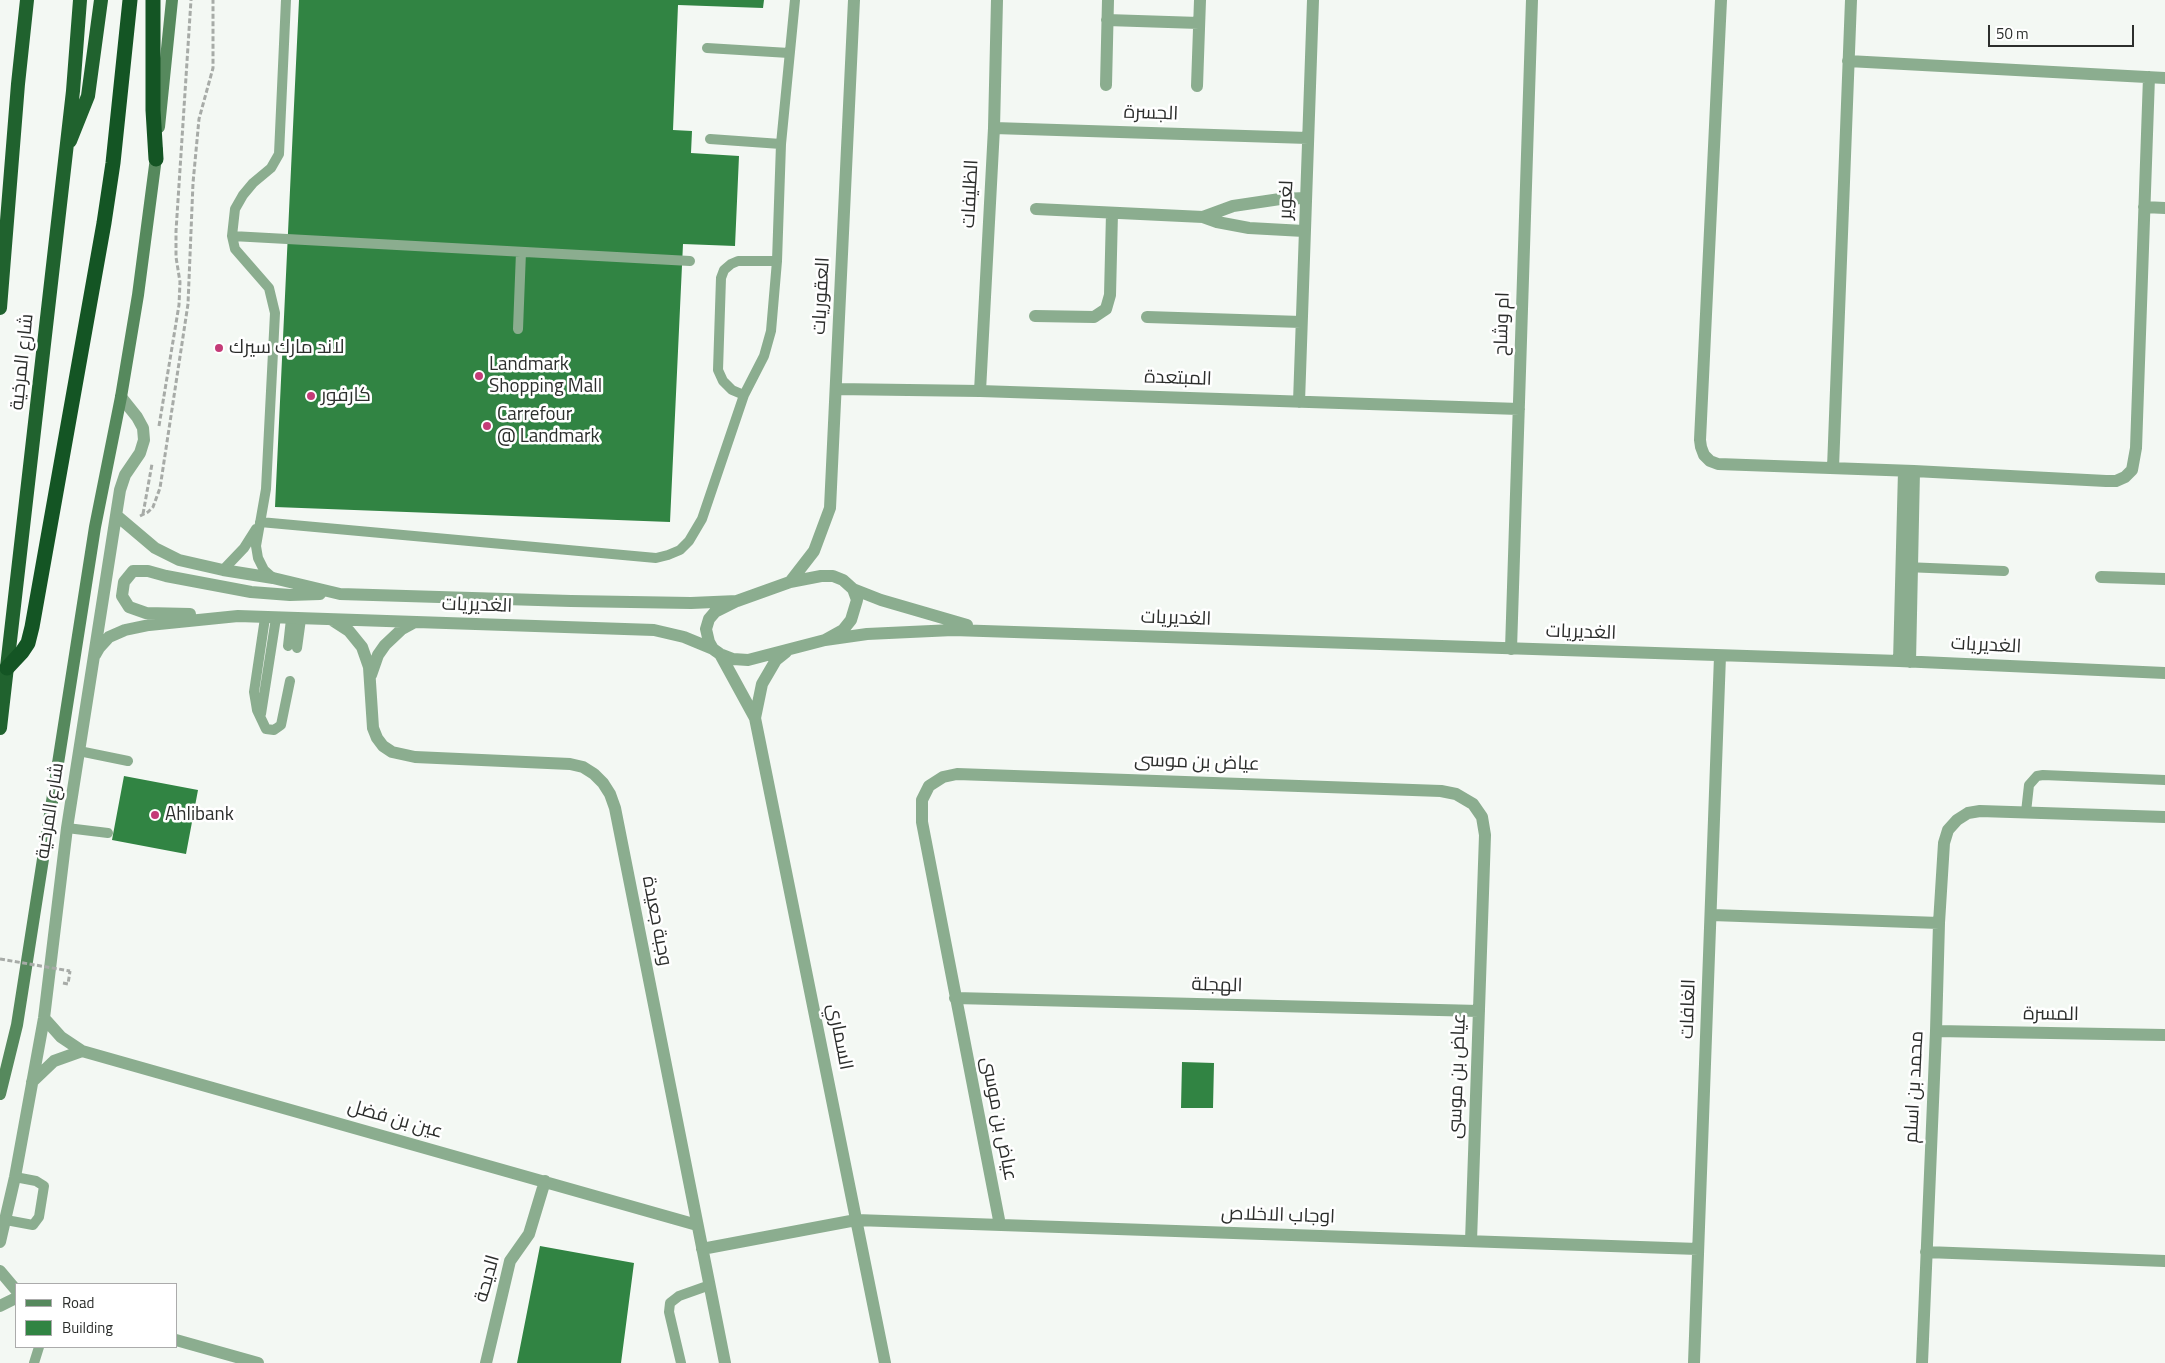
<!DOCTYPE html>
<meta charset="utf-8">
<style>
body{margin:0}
#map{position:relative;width:2165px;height:1363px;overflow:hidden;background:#f3f8f3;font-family:"Titillium Web",sans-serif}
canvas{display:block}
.legend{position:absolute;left:15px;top:1283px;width:162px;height:65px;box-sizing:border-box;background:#fff;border:1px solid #ababab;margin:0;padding:6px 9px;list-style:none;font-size:15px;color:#2c2e2c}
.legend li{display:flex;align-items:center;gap:10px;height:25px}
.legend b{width:25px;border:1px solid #ababab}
.scale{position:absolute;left:1988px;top:25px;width:146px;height:22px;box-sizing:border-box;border:2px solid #2c2e2c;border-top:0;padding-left:6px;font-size:15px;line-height:18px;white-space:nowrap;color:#2c2e2c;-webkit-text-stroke:4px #fff;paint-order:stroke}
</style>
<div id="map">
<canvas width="2165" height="1363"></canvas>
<ul class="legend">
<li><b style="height:6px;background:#56895d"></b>Road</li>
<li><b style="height:14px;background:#318443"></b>Building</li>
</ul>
<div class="scale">50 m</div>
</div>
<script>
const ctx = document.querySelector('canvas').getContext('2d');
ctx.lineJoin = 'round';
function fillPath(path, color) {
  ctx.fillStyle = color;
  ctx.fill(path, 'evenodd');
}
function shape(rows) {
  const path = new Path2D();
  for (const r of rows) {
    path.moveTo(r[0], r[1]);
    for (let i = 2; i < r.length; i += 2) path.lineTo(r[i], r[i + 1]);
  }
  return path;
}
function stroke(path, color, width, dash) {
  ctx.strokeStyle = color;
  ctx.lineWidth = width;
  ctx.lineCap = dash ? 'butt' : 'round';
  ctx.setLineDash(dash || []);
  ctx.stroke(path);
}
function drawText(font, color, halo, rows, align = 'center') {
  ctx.font = font + ' "Titillium Web",Cairo,sans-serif';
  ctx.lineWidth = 5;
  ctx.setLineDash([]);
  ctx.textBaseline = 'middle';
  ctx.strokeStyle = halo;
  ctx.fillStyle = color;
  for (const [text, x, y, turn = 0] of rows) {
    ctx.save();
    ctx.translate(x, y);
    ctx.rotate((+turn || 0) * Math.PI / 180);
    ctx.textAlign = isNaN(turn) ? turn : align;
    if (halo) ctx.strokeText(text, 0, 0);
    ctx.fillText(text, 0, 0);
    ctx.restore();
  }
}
const building = shape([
 [299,0,764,0,763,8,678,5,673,130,692,131,691,153,739,156,735,246,683,244,670,522,275,507],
 [124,776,198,790,186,854,112,840],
 [1182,1062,1214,1063,1213,1108,1181,1108],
 [540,1246,634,1263,621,1363,517,1363]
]);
const path = shape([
 [159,426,179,305,180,282,176,257,176,231,191,0],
 [143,514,152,464],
 [140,516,148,512,153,507,160,488,188,304,193,183,199,119,213,68,213,0],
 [63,983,68,984,70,971]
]);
const service = shape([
 [707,48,789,53],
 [710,139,781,144],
 [232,236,690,261],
 [518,329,521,252],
 [744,395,732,390,723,381,718,370,721,278,724,270,731,264,738,261,777,261],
 [260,522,656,558,668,555,680,550,689,541,702,519,744,395,764,356,771,331,777,261,781,144,795,0],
 [1905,567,2004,571],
 [223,570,244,548,256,529],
 [273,578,264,570,258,558,256,546,266,489,275,313,269,288,235,249,232,236,235,209,243,195,253,183,271,168,279,154,286,0],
 [265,618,254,692,257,710,266,729,274,730,281,725,290,681],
 [288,646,291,619],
 [297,648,301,619],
 [261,714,276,618],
 [79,751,128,761],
 [2026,812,2029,785,2037,776,2043,775,2165,780],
 [67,828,108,833],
 [6,1220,33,1225,39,1217,44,1186,36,1181,15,1177],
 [34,1363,39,1347],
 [681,1363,669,1312,670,1303,679,1296,710,1285]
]);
const minor = shape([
 [1721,0,1700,440,1701,447,1704,455,1710,461,1718,464,1914,471,2106,481,2116,481,2125,477,2132,470,2136,448,2149,77],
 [1107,20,1199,23],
 [1848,61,2165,78],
 [1106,85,1108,0],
 [1197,86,1200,0],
 [994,128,1308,138],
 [2144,207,2165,208],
 [1036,209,1203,217,1217,222,1249,228,1304,231],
 [1203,217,1233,206,1280,199,1306,198],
 [1035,316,1094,317,1106,309,1110,295,1112,213],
 [1147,317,1301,322],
 [836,389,980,391,1519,409],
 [980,391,994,128,997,0],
 [1299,402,1313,0],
 [1833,468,1851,0],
 [116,515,155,548,179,560,223,570,273,578,340,594,571,601,691,603,737,601],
 [2101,577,2165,579],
 [790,582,814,551,830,508,854,0],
 [853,589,857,600,851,620,843,630,825,640,748,660,733,659,720,654,713,649,709,642,706,629,709,619,715,612,737,601,790,582,821,576,833,576,843,580,853,589,881,600,967,625],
 [190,614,146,613,129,607,122,596,124,582,133,571,148,571,166,576,251,592,290,595,320,594],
 [332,620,349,631,362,647,369,667,373,728,377,738,383,746,392,752,415,757,570,764,583,767,594,774,603,783,610,794,615,808,725,1363],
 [825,640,867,634,953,630,1899,661,2165,673],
 [1511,649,1532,0],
 [720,654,755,718,885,1363],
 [95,655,99,648,109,637,125,630,149,625,238,616,654,630,684,637,713,649],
 [1899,661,1904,471],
 [1910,662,1914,471],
 [371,675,378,655,385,645,402,629,413,623],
 [755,718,762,684,776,660,786,652],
 [1712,915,1939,923],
 [955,998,1479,1011],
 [44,1018,61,1037,82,1051,697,1225],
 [1936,1031,2165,1035],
 [32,1082,54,1061,82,1051],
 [1000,1225,922,822,922,800,929,786,943,777,957,774,1441,791,1456,794,1473,804,1482,817,1485,835,1471,1241],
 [0,1242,15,1177,44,1018,67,828,120,490,125,475,140,453,144,440,143,428,137,417,121,397],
 [702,1249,856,1220,1698,1249],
 [1926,1252,2165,1261],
 [0,1271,16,1290],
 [0,1306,16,1298],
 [176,1340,258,1363],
 [486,1363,510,1261,529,1234,545,1181],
 [1694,1363,1720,656],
 [1922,1363,1936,1031,1939,923,1944,843,1948,830,1957,820,1968,813,1980,811,2165,817]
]);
const secondary = shape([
 [159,127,172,0],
 [0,1094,17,1025,95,527,121,397,138,295,157,150]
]);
const trunk = shape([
 [70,141,88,96,101,0],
 [0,308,18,84,27,0],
 [0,728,73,91,80,0]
]);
const motorway = shape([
 [153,0,153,110,156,159],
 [7,668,22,652,28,643,32,627,104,223,113,163,130,0]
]);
const pathBridge = shape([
 [0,959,70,971]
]);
const markers = [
 [219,348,5,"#c43b77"],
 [479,376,5,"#c43b77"],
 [311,396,5,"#c43b77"],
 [487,426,5,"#c43b77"],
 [155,815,5,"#c43b77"]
];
const streetNames = [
 ["الجسرة",1151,114,2],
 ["الظليفات",971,194,-87],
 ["لغوير",1287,200,-88],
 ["العقوريات",822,296,-87],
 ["ام وشاح",1503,324,-88],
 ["شارع المرخية",23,362,-84],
 ["المبتعدة",1178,379,2],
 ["الغديريات",477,606,2],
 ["الغديريات",1176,619,2],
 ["الغديريات",1581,633,2],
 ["الغديريات",1986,646,3],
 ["عياض بن موسى",1197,763,2],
 ["شارع المرخية",51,811,-81],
 ["وجبة جعيدة",656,921,79],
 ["الهجلة",1217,986,2],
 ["الغافات",1689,1009,-88],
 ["المسرة",2051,1015,1],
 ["السماري",839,1037,79],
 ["عياض بن موسى",1458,1076,-88],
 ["محمد بن اسلم",1915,1087,-87],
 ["عياض بن موسى",998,1119,79],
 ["عين بن فضل",395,1120,16],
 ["اوجاب الاخلاص",1278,1216,2],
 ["الديحة",488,1279,-74]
];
const poiNames = [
 ["لاند مارك سيرك",229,348],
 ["Landmark",489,365],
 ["Shopping Mall",489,387],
 ["كارفور",321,396],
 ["Carrefour",497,415],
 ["@ Landmark",497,437],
 ["Ahlibank",165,815]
];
fillPath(building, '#318443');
stroke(path, '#a7aba7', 3, [5, 2.5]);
stroke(service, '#8bad8f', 10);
stroke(minor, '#8bad8f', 12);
stroke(secondary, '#56895d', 12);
stroke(trunk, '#20622e', 14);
stroke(motorway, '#145524', 15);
stroke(pathBridge, '#a7aba7', 3, [5, 2.5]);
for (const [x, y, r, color] of markers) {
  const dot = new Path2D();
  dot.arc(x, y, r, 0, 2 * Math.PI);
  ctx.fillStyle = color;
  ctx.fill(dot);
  stroke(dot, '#fff', 2);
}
drawText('19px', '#2c2e2c', '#fff', streetNames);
drawText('19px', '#2c2e2c', '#fff', poiNames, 'left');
</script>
